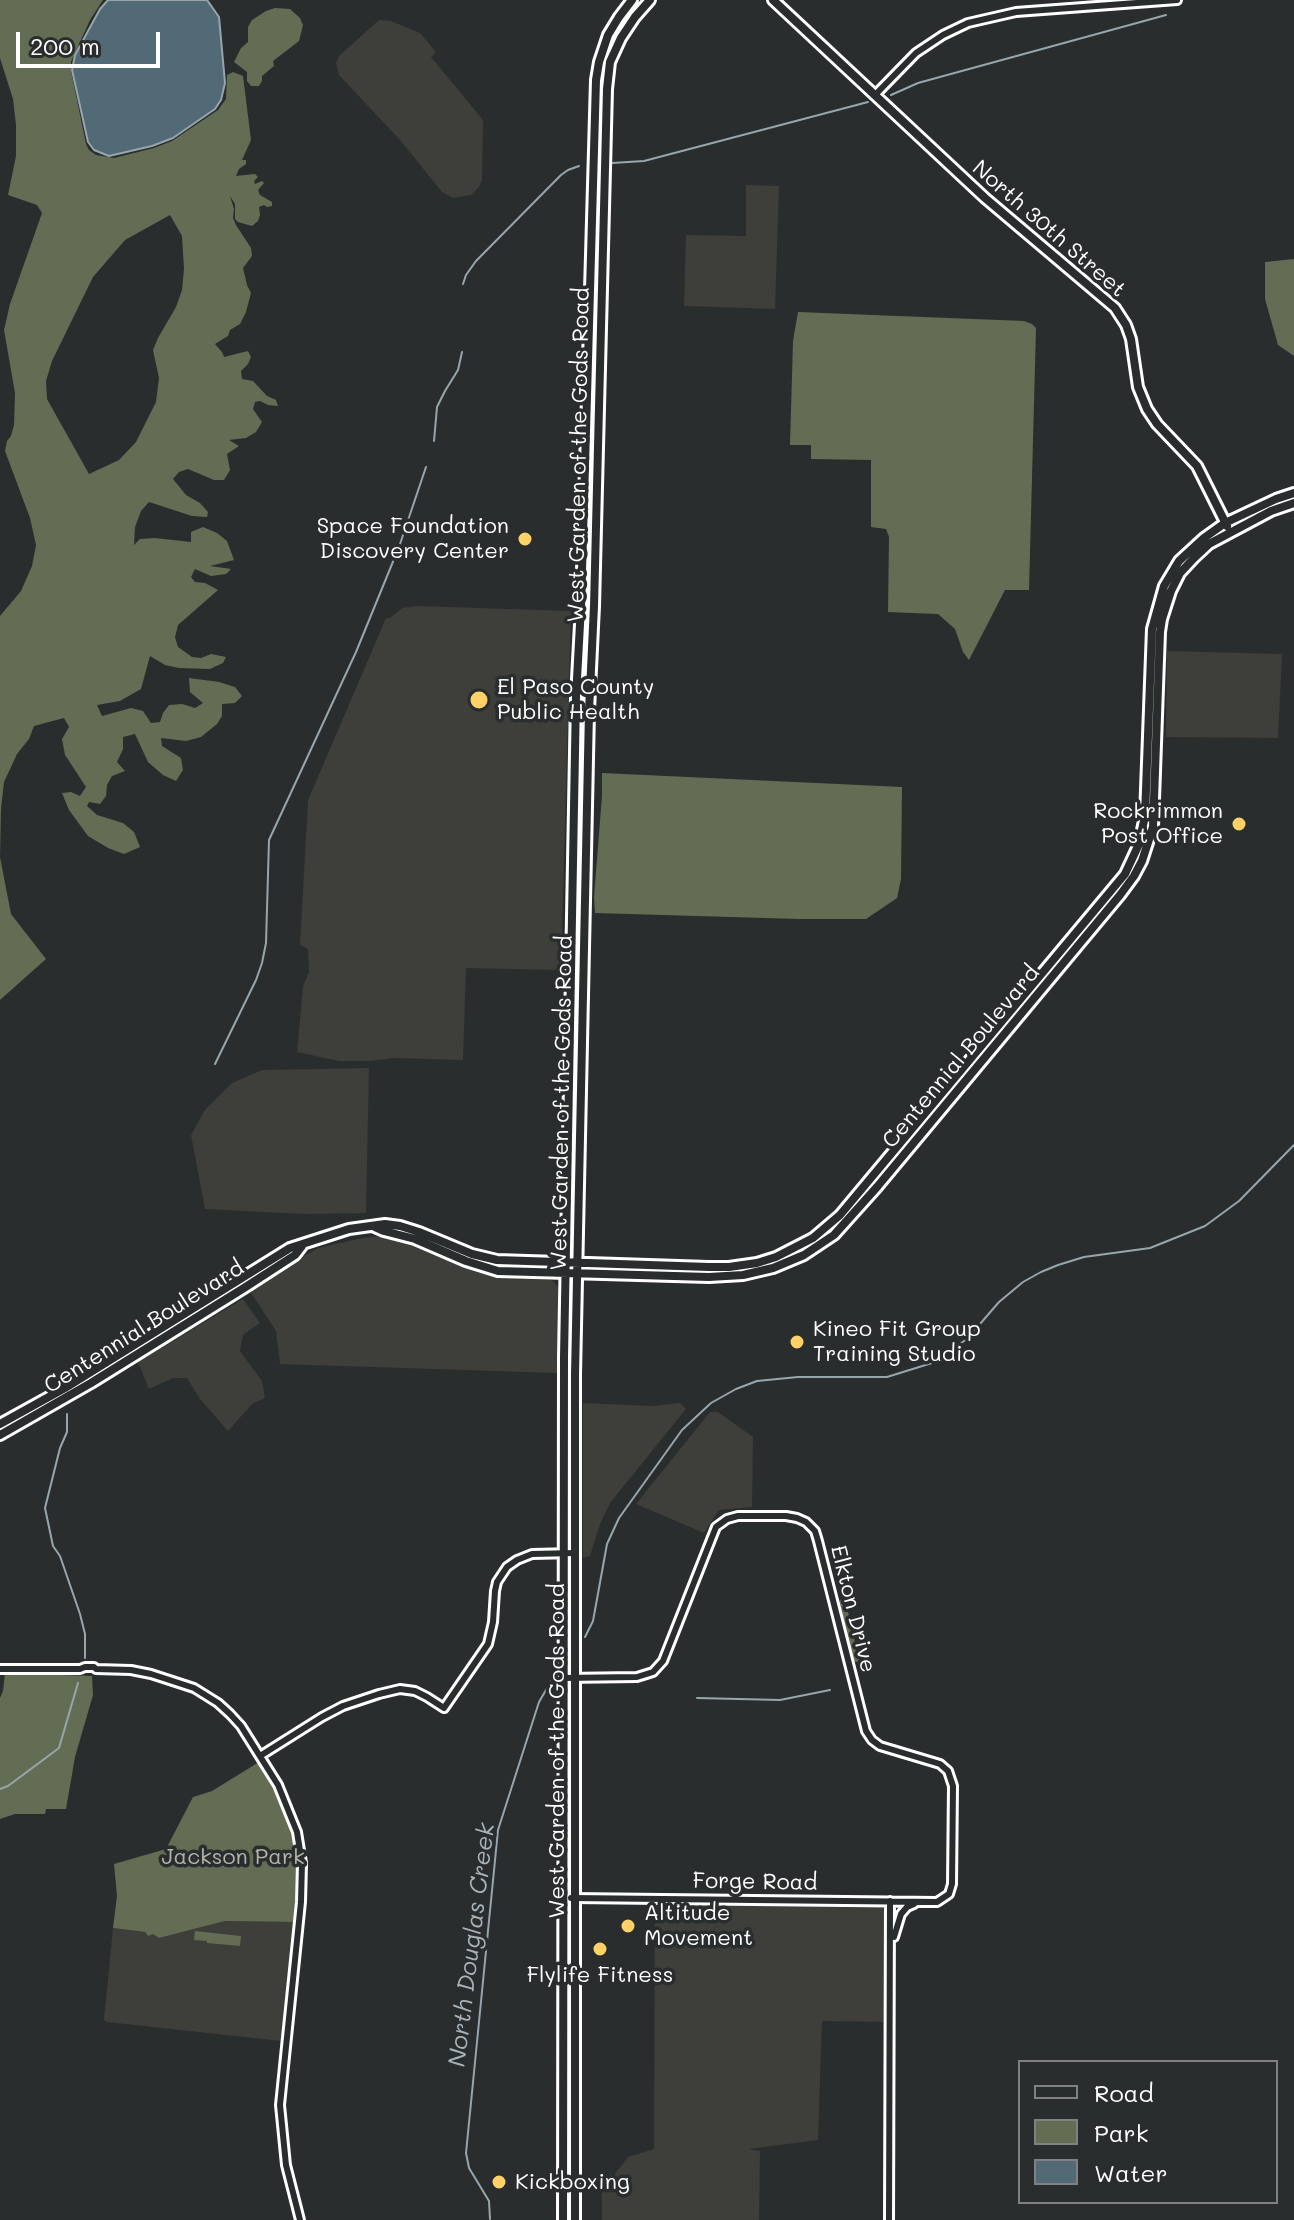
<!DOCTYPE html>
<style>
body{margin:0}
#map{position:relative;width:1294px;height:2220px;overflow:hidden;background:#2a2d2e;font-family:Mali,sans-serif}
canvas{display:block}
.legend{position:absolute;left:1018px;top:2060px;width:260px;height:144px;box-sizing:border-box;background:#2a2d2e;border:2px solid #7f8182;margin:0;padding:10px 14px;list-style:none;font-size:24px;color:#fff}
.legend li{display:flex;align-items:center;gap:16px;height:40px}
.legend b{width:40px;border:2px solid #7f8182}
.scale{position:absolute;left:16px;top:32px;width:144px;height:36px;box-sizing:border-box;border:4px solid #fff;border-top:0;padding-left:10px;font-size:24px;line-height:28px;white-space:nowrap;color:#fff;-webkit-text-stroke:6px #2a2d2e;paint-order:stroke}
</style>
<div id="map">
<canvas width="1294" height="2220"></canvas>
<ul class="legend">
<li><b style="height:10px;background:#2a2d2e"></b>Road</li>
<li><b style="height:22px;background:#636d53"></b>Park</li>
<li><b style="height:22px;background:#516a76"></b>Water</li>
</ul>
<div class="scale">200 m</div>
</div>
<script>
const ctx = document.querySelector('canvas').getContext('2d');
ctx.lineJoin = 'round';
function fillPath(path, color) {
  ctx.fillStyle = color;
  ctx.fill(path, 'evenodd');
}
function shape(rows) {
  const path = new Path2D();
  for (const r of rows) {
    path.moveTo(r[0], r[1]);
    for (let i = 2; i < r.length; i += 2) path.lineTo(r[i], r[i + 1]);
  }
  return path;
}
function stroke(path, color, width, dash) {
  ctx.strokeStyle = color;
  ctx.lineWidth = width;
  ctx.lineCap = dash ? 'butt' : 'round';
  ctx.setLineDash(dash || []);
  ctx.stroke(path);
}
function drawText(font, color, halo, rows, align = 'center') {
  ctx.font = font + ' Mali,sans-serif';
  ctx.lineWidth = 7;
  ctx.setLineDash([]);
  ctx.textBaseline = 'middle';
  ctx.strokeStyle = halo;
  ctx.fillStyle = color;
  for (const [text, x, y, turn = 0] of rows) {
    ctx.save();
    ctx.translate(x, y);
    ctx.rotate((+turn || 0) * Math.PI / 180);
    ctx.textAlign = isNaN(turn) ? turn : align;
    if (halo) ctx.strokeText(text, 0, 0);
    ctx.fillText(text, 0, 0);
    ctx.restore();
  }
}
const built = shape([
 [379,20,391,21,420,33,436,52,431,57,483,120,482,180,479,187,471,195,453,198,442,192,400,140,339,75,336,63,339,56],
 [746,185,779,186,775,309,684,306,686,235,746,236],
 [417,606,571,611,561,970,466,968,463,1060,394,1058,370,1061,339,1061,297,1052,303,986,309,972,308,949,300,945,308,800,386,618,390,618,402,608],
 [1167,651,1282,654,1278,738,1166,737],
 [369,1068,366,1213,302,1214,205,1209,191,1135,205,1110,232,1083,262,1070],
 [383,1236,412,1242,475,1271,495,1277,551,1280,554,1282,559,1289,557,1373,280,1364,276,1331,251,1293,252,1287,276,1270,319,1248,362,1238],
 [243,1299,260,1323,243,1335,240,1351,262,1381,265,1398,252,1404,228,1431,200,1399,187,1378,173,1378,149,1389,138,1362],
 [583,1403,652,1406,680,1403,686,1409,610,1503,600,1524,590,1556,583,1558],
 [710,1412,718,1412,753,1437,752,1507,719,1510,704,1533,636,1504],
 [655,1905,888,1907,886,2022,822,2021,818,2140,749,2149,760,2151,759,2220,602,2220,602,2191,628,2157,654,2149],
 [225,1921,294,1922,281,2041,107,2022,104,2020,113,1928,152,1933,159,1938]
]);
const green = shape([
 [0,0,103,0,90,20,71,62,71,71,86,144,89,150,96,155,114,158,154,148,172,141,218,110,226,99,227,75,233,72,243,76,251,140,242,160,246,160,246,164,239,169,236,176,255,174,258,177,254,181,255,184,262,181,264,183,258,190,260,195,272,202,272,206,267,207,264,205,259,207,260,215,258,221,252,226,238,222,235,219,235,204,230,196,234,209,233,218,236,225,251,248,252,256,243,268,247,285,251,293,246,312,240,324,230,330,228,336,215,344,222,352,224,357,248,351,251,357,248,364,241,371,242,379,253,381,267,396,276,400,278,406,268,405,260,401,255,402,253,409,262,422,256,432,246,438,229,440,239,446,227,454,230,470,224,480,214,480,188,469,179,472,173,479,186,495,200,503,208,512,207,517,192,516,149,502,141,511,135,527,134,545,140,539,155,538,191,542,191,532,203,527,217,533,227,541,234,560,210,566,231,569,226,574,211,576,195,569,191,577,195,582,205,583,218,590,178,625,175,637,178,647,192,657,201,658,211,654,226,657,223,663,210,669,179,668,165,665,150,656,141,689,120,701,97,705,102,716,131,708,143,711,151,723,160,722,163,713,169,705,182,704,195,708,203,703,190,692,189,678,219,682,235,687,242,696,235,703,222,704,222,716,217,724,201,737,186,741,161,738,162,746,181,758,183,770,176,781,163,775,148,762,135,734,123,737,123,749,117,762,125,771,112,776,107,785,106,796,100,804,89,802,87,806,97,815,123,823,134,832,140,847,124,854,108,848,88,836,69,810,62,793,71,792,80,796,86,787,65,755,62,739,69,727,64,718,34,726,29,739,17,754,4,782,1,809,0,857,11,914,46,959,0,1000,0,616,21,591,32,566,36,545,30,518,5,451,7,441,11,436,14,425,15,393,4,330,10,304,42,213,37,205,8,195,16,156,16,125,13,99,0,58],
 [170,215,182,236,184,269,182,290,176,307,158,338,153,350,159,378,156,402,136,442,119,460,89,474,47,399,46,381,52,361,93,277,125,240],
 [275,8,290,9,300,18,303,25,299,41,273,61,274,66,262,76,262,81,259,86,251,86,247,81,247,72,234,62,241,48,248,42,248,27,252,20,266,11],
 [1294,259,1294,356,1278,345,1265,299,1265,262],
 [798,312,1024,321,1032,324,1036,328,1029,590,1005,590,969,660,963,652,955,629,938,614,888,612,889,537,886,529,871,527,871,460,811,459,811,445,790,445,793,341],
 [602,773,902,787,901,879,897,898,866,919,799,919,595,913,594,897,602,796],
 [846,1598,849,1600,846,1603,853,1634,852,1637,854,1638,859,1657,863,1657,861,1661,856,1662,852,1660,839,1605,840,1600],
 [5,1673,92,1676,93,1695,75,1757,66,1809,46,1809,45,1814,15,1814,0,1819,0,1698,3,1691],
 [259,1762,277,1790,284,1806,294,1840,298,1876,294,1922,225,1921,159,1938,153,1934,148,1936,145,1932,113,1928,117,1896,114,1864,166,1849,193,1797,212,1791],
 [195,1931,241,1936,240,1946,207,1943,207,1941,194,1940]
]);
const water = shape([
 [108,0,207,0,219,17,225,83,221,100,215,109,173,138,152,146,109,156,94,150,88,142,72,70,75,55,100,9,108,0]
]);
const stream = shape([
 [891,95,918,83,1166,15],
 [612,163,644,161,868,102],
 [463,284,466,275,476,261,561,175,568,170,579,166],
 [434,441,437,407,445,391,458,370,462,352],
 [215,1064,256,980,262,963,266,943,269,840,356,652,399,547,426,467],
 [67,1414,67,1432,60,1448,45,1508,53,1546,60,1556,80,1614,85,1634,85,1658],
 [585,1637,593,1621,607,1544,619,1518,682,1430,711,1403,736,1389,757,1381,798,1377,887,1377,932,1363,967,1339,999,1302,1023,1282,1041,1272,1058,1265,1084,1257,1150,1248,1205,1226,1239,1201,1294,1145],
 [697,1698,780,1700,830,1690],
 [0,1789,8,1786,59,1748,78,1683],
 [490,2219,489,2201,469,2168,466,2153,498,1830,539,1702,553,1678]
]);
const minor = shape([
 [875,95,916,53,943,35,968,23,1016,12,1177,0],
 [0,1669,80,1669,85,1667,94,1667,96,1669,131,1670,151,1674,194,1688,218,1703,230,1714,241,1726,278,1785,297,1832,302,1863,301,1902,280,2105,286,2165,300,2220],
 [563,1678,637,1677,653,1672,663,1661,716,1527,727,1519,738,1516,786,1516,797,1518,806,1522,815,1531,818,1541,866,1731,872,1740,880,1746,940,1764,948,1771,953,1786,952,1884,949,1894,937,1902,571,1898],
 [260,1756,322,1717,343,1706,379,1694,400,1689,415,1691,427,1697,444,1708,488,1644,493,1622,495,1591,497,1582,507,1567,517,1560,532,1554,575,1553],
 [894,1937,901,1914,907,1907,914,1904],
 [889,2220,890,1901]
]);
const major = shape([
 [773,0,985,198,1115,308,1126,325,1131,339,1138,387,1147,409,1157,424,1197,466,1227,526],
 [375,1227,384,1231,415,1239,466,1261,498,1271,709,1277,743,1275,773,1268,804,1255,834,1235,877,1187,1120,895,1134,876,1142,861,1153,827,1160,632,1162,619,1171,591,1180,573,1194,558,1209,544,1271,511,1294,503],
 [0,1424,65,1388,290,1248,349,1229,385,1224,400,1226,419,1232,472,1254,497,1260,709,1267,729,1267,757,1263,776,1257,813,1238,840,1215,1125,874,1139,844,1145,816,1152,629,1164,586,1179,561,1204,538,1225,523,1276,499,1294,493],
 [0,1435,91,1383,244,1288,295,1255,302,1246],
 [563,2220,564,1357,576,697,581,606,596,80,599,62,608,35,619,17,632,0],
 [575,2220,575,1374,589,711,594,606,607,89,610,62,621,38,635,17,650,0]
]);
const markers = [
 [525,539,8,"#ffd166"],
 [479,700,10,"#ffd166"],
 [1239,824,8,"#ffd166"],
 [797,1342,8,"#ffd166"],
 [628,1926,8,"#ffd166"],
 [600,1949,8,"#ffd166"],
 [499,2182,8,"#ffd166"]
];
const streetNames = [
 ["North 30th Street",1049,229,41],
 ["West Garden of the Gods Road",579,455,-89],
 ["Centennial Boulevard",961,1057,-50],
 ["West Garden of the Gods Road",562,1103,-89],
 ["Centennial Boulevard",144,1327,-32],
 ["Elkton Drive",853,1609,76],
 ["West Garden of the Gods Road",557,1751,-90],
 ["Forge Road",755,1882,1]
];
const poiNames = [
 ["Space Foundation",509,526,"right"],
 ["Discovery Center",509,551,"right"],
 ["El Paso County",497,687],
 ["Public Health",497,712],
 ["Rockrimmon",1223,811,"right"],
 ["Post Office",1223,836,"right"],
 ["Kineo Fit Group",813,1329],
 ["Training Studio",813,1354],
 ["Altitude",644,1913],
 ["Movement",644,1938],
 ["Flylife Fitness",600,1975,"center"],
 ["Kickboxing",515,2182]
];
const parkNames = [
 ["Jackson Park",233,1857]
];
const waterNames = [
 ["North Douglas Creek",472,1945,-83]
];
fillPath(built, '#3e3e3a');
fillPath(green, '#636d53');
fillPath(water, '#516a76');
stroke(water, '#97a6ad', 2);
stroke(stream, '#97a6ad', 2);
stroke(minor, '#fff', 12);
stroke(major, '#fff', 14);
stroke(minor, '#2a2d2e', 6);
stroke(major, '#2a2d2e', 8);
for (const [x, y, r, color] of markers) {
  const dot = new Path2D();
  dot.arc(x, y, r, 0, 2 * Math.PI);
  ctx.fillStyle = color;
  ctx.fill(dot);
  stroke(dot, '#2a2d2e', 3);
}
drawText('22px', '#fff', '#2a2d2e', streetNames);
drawText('22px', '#fff', '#2a2d2e', poiNames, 'left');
drawText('22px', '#b1b6a9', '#2a2d2e', parkNames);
drawText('italic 24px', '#a8b4ba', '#2a2d2e', waterNames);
</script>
